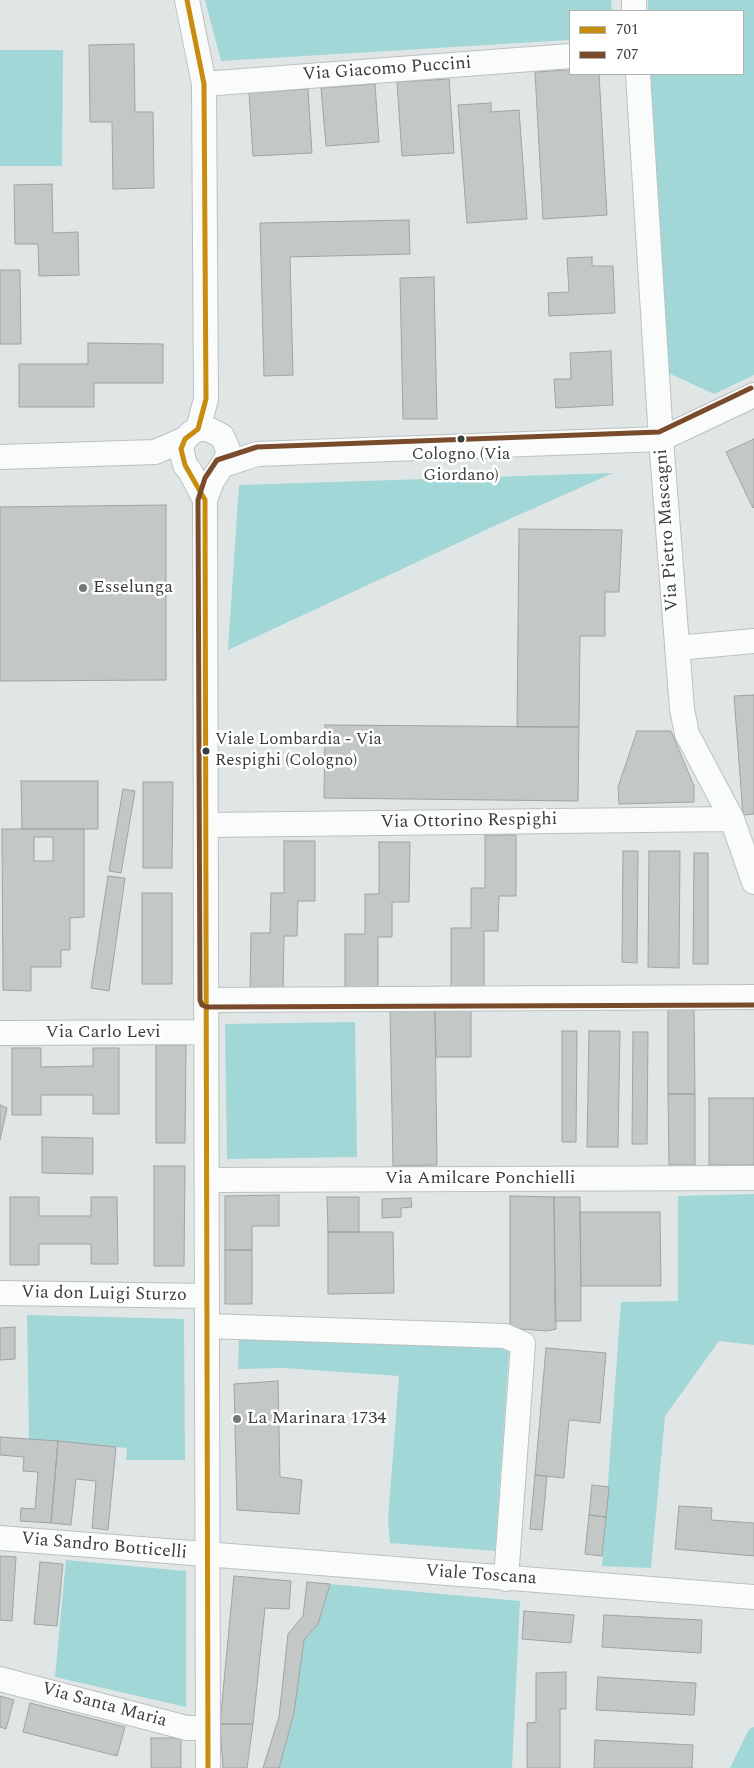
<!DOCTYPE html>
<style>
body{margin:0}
#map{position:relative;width:754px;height:1768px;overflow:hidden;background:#e0e6e5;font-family:Spectral,serif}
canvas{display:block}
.legend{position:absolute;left:569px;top:10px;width:175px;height:65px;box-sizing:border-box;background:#fff;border:1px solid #b0b1b1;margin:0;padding:6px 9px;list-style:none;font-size:15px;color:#393d3d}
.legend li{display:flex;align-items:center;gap:10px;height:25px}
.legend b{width:25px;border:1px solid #b0b1b1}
</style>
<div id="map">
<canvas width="754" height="1768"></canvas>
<ul class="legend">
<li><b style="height:6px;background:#c88c0f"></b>701</li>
<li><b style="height:6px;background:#7a4b2a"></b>707</li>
</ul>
</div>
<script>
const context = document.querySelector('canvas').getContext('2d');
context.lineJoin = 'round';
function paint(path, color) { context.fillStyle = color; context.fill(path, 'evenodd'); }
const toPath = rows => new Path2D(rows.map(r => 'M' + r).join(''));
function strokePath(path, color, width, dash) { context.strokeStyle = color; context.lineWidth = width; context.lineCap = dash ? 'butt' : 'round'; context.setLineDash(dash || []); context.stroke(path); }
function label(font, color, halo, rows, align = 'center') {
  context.font = font + ' Spectral,serif'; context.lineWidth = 5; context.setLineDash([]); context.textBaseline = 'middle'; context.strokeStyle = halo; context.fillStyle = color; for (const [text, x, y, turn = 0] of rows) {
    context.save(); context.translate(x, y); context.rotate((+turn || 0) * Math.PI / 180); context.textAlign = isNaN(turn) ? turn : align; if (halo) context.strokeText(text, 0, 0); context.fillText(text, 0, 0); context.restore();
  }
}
paint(toPath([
 [205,0,611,0,612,11,570,11,570,40,221,61],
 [648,0,754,0,754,375,714,394,664,371,651,74,743,74,743,11,648,11],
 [0,50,63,50,62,166,0,166],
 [613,473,503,522,228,650,239,485],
 [355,1022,357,1157,227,1159,225,1024],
 [754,1194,754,1345,719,1341,665,1416,651,1568,602,1566,621,1302,678,1301,678,1196],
 [27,1315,184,1319,185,1460,126,1460,127,1448,29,1439],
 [239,1337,492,1339,509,1351,495,1551,390,1543,388,1520,399,1376,283,1368,238,1369],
 [66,1560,186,1571,186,1707,55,1677],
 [330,1584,520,1601,512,1768,279,1768,294,1713,304,1640,318,1624],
 [754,1727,754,1768,730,1768,749,1729]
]), '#a1d7d6');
const building = toPath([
 [134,44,135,112,153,112,154,188,113,189,112,122,90,122,89,45,134,44],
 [570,70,570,74,599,74,607,215,543,219,535,72,570,70],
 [449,79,454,153,402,156,397,82,449,79],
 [375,84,379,142,326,146,321,88,375,84],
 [308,89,312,153,253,156,249,93,308,89],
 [491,103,491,112,519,110,527,219,467,223,458,105,491,103],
 [52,184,53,233,78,232,79,275,39,276,38,244,15,244,14,185,52,184],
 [409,220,410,254,290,257,293,375,264,376,260,223,409,220],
 [592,257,592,266,613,266,615,313,549,316,548,293,569,292,567,258,592,257],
 [0,270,20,270,21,344,0,344,0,270],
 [434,277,437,419,403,419,400,278,434,277],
 [88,343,163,344,163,383,94,383,94,407,19,407,19,364,88,364,88,343],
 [611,351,613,405,556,408,554,379,571,379,570,353,611,351],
 [754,439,754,507,753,508,726,452,754,439],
 [166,505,166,680,0,681,0,507,166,505],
 [519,529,622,530,619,592,605,592,605,636,580,636,579,727,517,727,519,529],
 [754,695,754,814,743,815,734,696,754,695],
 [325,725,579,727,578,801,324,798,325,725],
 [637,731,671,731,694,786,694,802,619,804,618,787,637,731],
 [21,781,98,781,98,829,22,829,21,781],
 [143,782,173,782,172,868,143,868,143,782],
 [123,789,135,791,121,873,109,871,123,789],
 [2,829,84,829,84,917,70,918,70,950,61,950,61,967,31,967,31,991,3,990,2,829],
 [34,837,53,837,53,861,34,861,34,837],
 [485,835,516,835,516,896,499,896,498,931,484,931,484,987,451,987,451,928,471,928,471,888,485,888,485,835],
 [284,841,315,841,315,901,298,901,297,936,284,936,283,992,250,992,251,933,270,933,271,893,284,893,284,841],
 [379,842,410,842,409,902,392,902,392,937,378,937,378,993,345,993,345,934,365,934,365,894,379,894,379,842],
 [623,851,638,851,637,963,622,962,623,851],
 [649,851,680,851,679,968,648,967,649,851],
 [694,853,708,853,708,964,693,964,694,853],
 [108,876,125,878,109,991,91,988,108,876],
 [142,893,172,893,172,984,142,984,142,893],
 [471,1009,471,1057,436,1057,435,1010,471,1009],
 [668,1009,694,1009,695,1094,668,1094,668,1009],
 [390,1010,435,1010,437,1165,393,1166,390,1010],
 [562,1031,577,1031,576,1142,562,1142,562,1031],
 [589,1031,620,1031,618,1147,587,1147,589,1031],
 [633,1032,648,1032,647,1144,632,1144,633,1032],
 [156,1045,186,1045,185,1143,156,1143,156,1045],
 [12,1048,41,1048,41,1067,93,1066,93,1048,119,1048,119,1114,93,1114,93,1095,41,1095,41,1115,12,1115,12,1048],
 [668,1094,695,1094,695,1165,669,1165,668,1094],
 [709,1098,754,1098,754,1165,709,1165,709,1098],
 [0,1105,7,1108,0,1140,0,1105],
 [42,1137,93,1138,93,1174,42,1173,42,1137],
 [154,1166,185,1166,184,1266,154,1266,154,1166],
 [279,1195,279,1226,252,1226,252,1250,225,1250,225,1196,279,1195],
 [510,1196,554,1197,556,1329,547,1331,510,1328,510,1196],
 [10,1197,39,1197,39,1216,91,1216,91,1197,117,1197,118,1264,91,1264,91,1244,39,1244,39,1265,10,1265,10,1197],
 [327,1197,359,1197,359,1232,328,1232,327,1197],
 [554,1197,580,1197,581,1321,555,1321,554,1197],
 [411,1198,412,1207,401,1208,401,1217,382,1218,382,1199,411,1198],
 [580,1212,660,1212,661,1286,581,1286,580,1212],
 [328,1232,393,1232,394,1293,328,1294,328,1232],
 [225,1250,252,1250,252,1304,225,1304,225,1250],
 [15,1327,15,1359,0,1360,0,1328,15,1327],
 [546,1348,606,1353,600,1423,569,1420,564,1478,535,1475,546,1348],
 [278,1381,280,1477,302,1480,299,1514,237,1510,234,1384,278,1381],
 [0,1437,58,1441,51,1523,20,1521,21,1508,35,1509,38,1472,23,1471,24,1457,0,1455,0,1437],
 [58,1441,116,1447,108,1530,92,1528,96,1481,76,1479,71,1525,51,1523,58,1441],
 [535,1475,547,1476,542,1530,530,1529,535,1475],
 [592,1485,609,1487,606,1517,589,1515,592,1485],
 [679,1506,712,1508,711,1520,754,1523,754,1556,675,1549,679,1506],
 [589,1515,606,1517,602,1556,585,1554,589,1515],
 [0,1556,16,1557,12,1621,0,1620,0,1556],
 [40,1562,63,1564,57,1626,34,1624,40,1562],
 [234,1576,291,1581,289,1609,265,1608,253,1724,220,1724,234,1576],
 [307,1582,330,1584,318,1624,304,1640,294,1713,279,1768,263,1768,279,1717,288,1634,303,1616,307,1582],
 [524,1611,574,1615,571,1643,522,1639,524,1611],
 [604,1615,702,1620,701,1653,602,1647,604,1615],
 [566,1672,566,1709,560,1709,560,1768,527,1768,527,1723,536,1722,536,1673,566,1672],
 [598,1677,696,1683,694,1715,596,1710,598,1677],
 [0,1696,14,1700,6,1729,0,1727,0,1696],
 [30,1703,125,1727,117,1756,23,1732,30,1703],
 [220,1724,253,1724,247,1768,223,1768,220,1724],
 [151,1738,181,1738,181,1768,151,1768,151,1738],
 [595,1740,693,1745,692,1768,594,1768,595,1740]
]);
paint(building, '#c3c8c7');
strokePath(building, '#9fa3a3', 1);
const minor = toPath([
 [187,0,204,84,206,399,198,429],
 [634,0,634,11],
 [638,74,661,439,682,709,687,734,732,819,754,882],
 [204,84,570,56],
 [0,457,155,452,185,439],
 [223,465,257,454,661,439,754,395],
 [205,500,190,471,185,465,181,449,185,439,191,433,198,429,208,429,222,436,228,450,227,458,212,481,205,500,208,1768],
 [677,648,754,641],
 [206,825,732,819],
 [207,1000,754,997],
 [0,1033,206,1032],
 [207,1180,754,1178],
 [0,1293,207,1296],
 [207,1326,505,1336,523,1344,506,1579],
 [0,1538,754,1597],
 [0,1679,187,1728,208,1728]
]);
strokePath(minor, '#bcc1c0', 26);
strokePath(minor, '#fafbfb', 24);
strokePath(toPath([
 [187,0,204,84,206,399,198,429,185,439,181,449,185,465,205,500,208,1768]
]), '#c88c0f', 5);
strokePath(toPath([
 [751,388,659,432,257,447,217,460,205,478,198,500,200,1000,202,1005,207,1007,754,1005]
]), '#7a4b2a', 5);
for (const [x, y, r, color] of [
 [461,439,4.5,"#393d3d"],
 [83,588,5,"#737878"],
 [206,751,4.5,"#393d3d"],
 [237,1419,5,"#737878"]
]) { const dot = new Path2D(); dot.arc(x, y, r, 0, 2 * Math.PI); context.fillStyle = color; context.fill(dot); strokePath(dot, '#fff', 2); }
label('17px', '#393d3d', '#fff', [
 ["Cologno (Via",461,456],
 ["Giordano)",461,477],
 ["Viale Lombardia - Via",215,741,"left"],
 ["Respighi (Cologno)",215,762,"left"]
]);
label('18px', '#393d3d', '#fff', [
 ["Via Giacomo Puccini",387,70,-4],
 ["Via Pietro Mascagni",668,530,-94],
 ["Via Ottorino Respighi",469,822,-1],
 ["Via Carlo Levi",103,1033],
 ["Via Amilcare Ponchielli",480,1179],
 ["Via don Luigi Sturzo",104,1295,1],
 ["Via Sandro Botticelli",104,1547,5],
 ["Viale Toscana",481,1576,4],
 ["Via Santa Maria",104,1706,15]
]);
label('18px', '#393d3d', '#fff', [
 ["Esselunga",93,588],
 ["La Marinara 1734",247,1419]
], 'left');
</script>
